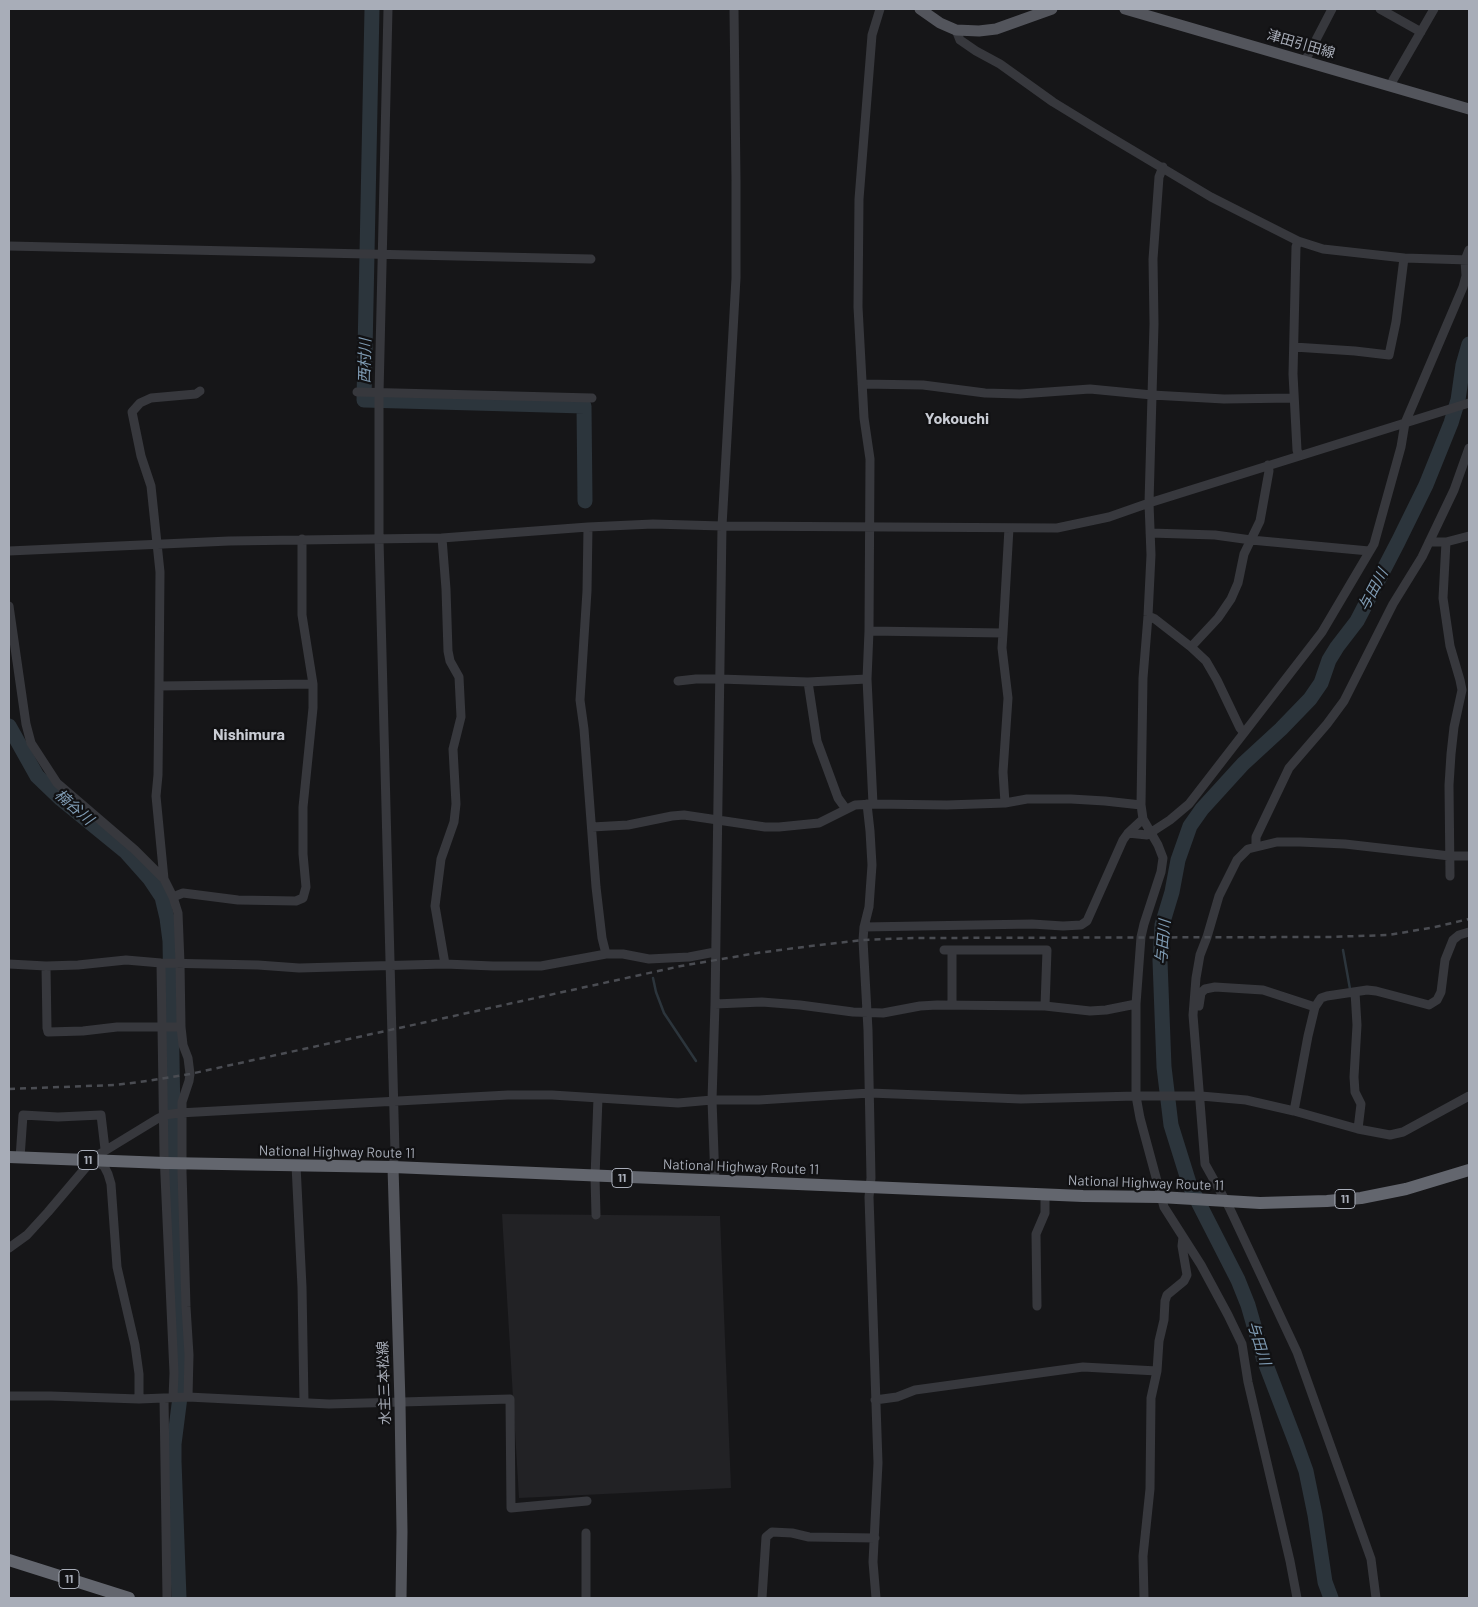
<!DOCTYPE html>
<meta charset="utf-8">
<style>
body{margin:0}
#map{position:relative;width:1478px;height:1607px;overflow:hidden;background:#161618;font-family:Barlow,sans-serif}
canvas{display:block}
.frame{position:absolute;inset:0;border:10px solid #a8adb8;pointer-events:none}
</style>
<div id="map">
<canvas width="1478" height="1607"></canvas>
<div class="frame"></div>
</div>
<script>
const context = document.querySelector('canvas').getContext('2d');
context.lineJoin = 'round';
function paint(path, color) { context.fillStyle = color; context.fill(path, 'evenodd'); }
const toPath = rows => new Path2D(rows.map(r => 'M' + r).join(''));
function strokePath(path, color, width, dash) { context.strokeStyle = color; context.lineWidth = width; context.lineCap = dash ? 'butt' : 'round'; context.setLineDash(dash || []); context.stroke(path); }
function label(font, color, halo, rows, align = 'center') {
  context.font = font + ' Barlow,"Noto Sans JP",sans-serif'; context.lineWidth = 4.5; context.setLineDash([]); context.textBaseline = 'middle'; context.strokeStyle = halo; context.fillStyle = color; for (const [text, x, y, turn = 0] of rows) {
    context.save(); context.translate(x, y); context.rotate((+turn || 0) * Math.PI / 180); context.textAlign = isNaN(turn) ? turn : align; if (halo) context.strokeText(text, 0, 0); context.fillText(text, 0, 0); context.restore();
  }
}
paint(toPath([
 [502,1214,720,1216,731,1488,519,1498]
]), '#222225');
strokePath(toPath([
 [1343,950,1350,989],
 [653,978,656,992,664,1013,696,1061]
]), '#2c353c', 2.5);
strokePath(toPath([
 [372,9,364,400,584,406,585,501],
 [9,726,37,776,61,799,126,852,150,879,162,897,167,918,170,941,174,1177,181,1389,174,1444,174,1461,179,1598],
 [1331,1598,1325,1582,1315,1515,1306,1471,1296,1443,1263,1357,1248,1305,1238,1280,1190,1186,1171,1125,1164,1067,1160,961,1162,925,1172,892,1178,860,1190,826,1202,809,1243,764,1281,729,1310,699,1321,683,1329,660,1337,647,1357,621,1398,542,1426,485,1451,423,1458,400,1463,365,1469,344]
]), '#2c353c', 15);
strokePath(toPath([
 [388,9,379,394,379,539,395,1152,393,1167],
 [1380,9,1421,32],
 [956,30,960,40,976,51,1000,64,1053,102,1102,132,1211,197,1298,241,1323,249,1404,258,1469,260],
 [1305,61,1332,9],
 [1391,86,1393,80,1434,9],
 [1163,167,1159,177,1153,259,1154,324,1149,503,1151,555,1148,616,1143,678,1141,805,1143,819,1158,845,1163,858,1161,872,1144,924,1141,937,1136,1004,1136,1096,1140,1118,1164,1207,1201,1265,1228,1315,1242,1344,1248,1382,1290,1561,1297,1598],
 [1298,241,1296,247,1293,374,1297,450,1299,456],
 [9,246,591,259],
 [1294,347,1355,351,1389,355,1396,322,1404,258],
 [862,384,923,385,985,393,1020,394,1090,389,1152,395,1224,399,1294,398],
 [357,392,592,398],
 [588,527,587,591,580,700,584,729,596,887,602,938,606,954],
 [1150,533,1215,535,1251,540,1369,551],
 [442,538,446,589,448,651,450,661,459,677,461,717,453,749,456,804,454,822,441,859,435,906,445,964],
 [1429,542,1446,542,1469,536],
 [1446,542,1443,598,1450,646,1460,680,1462,690,1454,727,1451,754,1449,785,1450,876],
 [9,551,229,541,442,538,588,527,653,524,722,526,1057,528,1109,517,1149,503,1469,403],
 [9,606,26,724,31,743,57,783,135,850,164,879],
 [1148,616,1155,619,1191,647,1206,661,1217,680,1240,728,1244,733],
 [869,631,1003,633],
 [1191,647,1218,618,1231,599,1238,583,1244,554,1260,521,1269,471,1268,465],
 [678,681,696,679,720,679,808,682,867,679],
 [808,682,817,741,838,798,846,809],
 [159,686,313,684],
 [1005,803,1003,772,1008,698,1002,648,1003,633,1009,528],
 [867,804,870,831,872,865,869,907,864,927,863,940,868,1030,871,1178,869,1197,878,1463,873,1562,876,1598],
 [873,804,867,679,869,631,870,459,864,418,858,307,859,199,872,35,880,9],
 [592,827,628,825,672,816,684,815,765,827,779,827,819,823,855,805,873,804,947,805,1005,803,1027,799,1071,799,1105,801,1141,805],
 [1128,833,1147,835,1170,820,1189,804,1322,632,1374,544,1401,447,1405,423,1463,287,1466,276,1465,260,1469,250],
 [1256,846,1256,837,1289,768,1327,724,1344,701,1393,604,1422,557,1454,490,1469,448],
 [173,897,183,893,238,900,296,901,303,898,306,887,303,854,303,807,313,708,313,684,302,615,302,539],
 [864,927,1032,924,1063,926,1081,925,1087,921,1123,840,1128,833,1143,819],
 [944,950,1047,950,1045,1006],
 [161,963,164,1154,174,1373,173,1398],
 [9,964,46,966],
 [1355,992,1357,1025,1354,1077,1355,1092,1361,1104,1358,1129],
 [715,1004,762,1002,800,1005,853,1012,883,1013,920,1006,937,1005,1045,1006,1090,1011,1106,1010,1136,1004],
 [952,1005,952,950],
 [1199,1006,1201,993,1205,989,1215,987,1263,990,1315,1007],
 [181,1027,117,1027,83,1031,48,1032,47,1028,46,966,78,965,126,960,161,963,258,965,299,968,445,964,493,966,541,966,606,954,623,954,649,959,689,957,715,952],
 [1294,1111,1308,1036,1315,1007,1321,998,1327,996,1367,990,1376,991,1429,1005,1437,1000,1441,992,1445,960,1453,940,1459,935,1469,932],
 [20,1158,23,1115,58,1117,101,1115,105,1149],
 [95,1161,104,1166,108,1174,111,1184,117,1267,135,1345,139,1374,139,1399],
 [296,1165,302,1287,304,1402],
 [715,1181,712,1100,715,1004,722,526,736,278,736,181,734,9],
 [596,1215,595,1177,598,1098],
 [9,1248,27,1235,48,1212,87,1166,98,1155,157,1119,165,1115,179,1113,508,1095,552,1095,678,1103,712,1100,759,1100,870,1093,1021,1099,1136,1096,1201,1096,1246,1100,1294,1111,1358,1129,1390,1135,1403,1132,1469,1096],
 [1037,1306,1036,1234,1045,1213,1045,1195],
 [9,1396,51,1396,139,1399,188,1397,329,1404,510,1399,511,1508,587,1501],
 [188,1397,189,1355,186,1307,182,1172,182,1102,189,1081,190,1074,188,1058,183,1045,181,1027,180,963,178,913,173,897,164,879,156,796,158,775,159,686,160,572,151,486,141,456,132,412,140,403,151,398,196,394,200,391],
 [164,1398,167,1598],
 [875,1400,897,1397,915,1390,1083,1367,1157,1371],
 [586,1598,586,1533],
 [762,1598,766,1537,772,1532,792,1533,809,1537,875,1538],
 [1144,1598,1143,1556,1150,1489,1151,1398,1157,1371,1159,1341,1164,1320,1165,1301,1167,1295,1184,1281,1187,1275,1182,1246,1183,1237],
 [1376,1598,1371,1559,1297,1352,1229,1207,1205,1164,1193,1015,1196,978,1200,955,1207,937,1219,896,1237,860,1248,849,1277,842,1300,842,1345,844,1450,856,1469,856]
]), '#37383d', 9);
strokePath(toPath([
 [920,9,940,23,956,30,979,31,996,29,1052,9],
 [1125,9,1469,109],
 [393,1167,400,1403,402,1532,401,1598]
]), '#53555c', 11);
strokePath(toPath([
 [9,1157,165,1163,393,1167,1083,1196,1160,1197,1260,1203,1327,1201,1361,1198,1406,1189,1469,1170],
 [9,1560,129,1598]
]), '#63666e', 12);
strokePath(toPath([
 [9,1089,115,1085,147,1081,190,1074,681,966,757,953,819,945,863,940,913,938,1328,937,1389,935,1435,927,1469,919]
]), '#4a4c52', 2.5, [6, 5]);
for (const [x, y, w] of [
 [88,1160,20],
 [622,1178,20],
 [1345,1199,20],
 [69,1579,20]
]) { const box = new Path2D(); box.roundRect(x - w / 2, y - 9.5, w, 19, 4); context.fillStyle = '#111113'; context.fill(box); strokePath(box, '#a8adb8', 1); }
label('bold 12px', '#a8adb8', null, [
 ["11",88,1160],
 ["11",622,1178],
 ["11",1345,1199],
 ["11",69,1579]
]);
label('14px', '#a8adb8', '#111113', [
 ["津田引田線",1301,44,16],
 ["National Highway Route 11",337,1152,1],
 ["National Highway Route 11",741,1167,2],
 ["National Highway Route 11",1146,1183,2],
 ["水主三本松線",384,1383,-92]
]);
label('italic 15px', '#7f9bb3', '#111113', [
 ["西村川",365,361,-89],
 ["与田川",1373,590,-62],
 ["楠谷川",74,807,41],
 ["与田川",1163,942,-85],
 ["与田川",1259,1343,73]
]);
label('bold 16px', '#c9ccd4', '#111113', [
 ["Yokouchi",957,419],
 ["Nishimura",249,735]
]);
</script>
